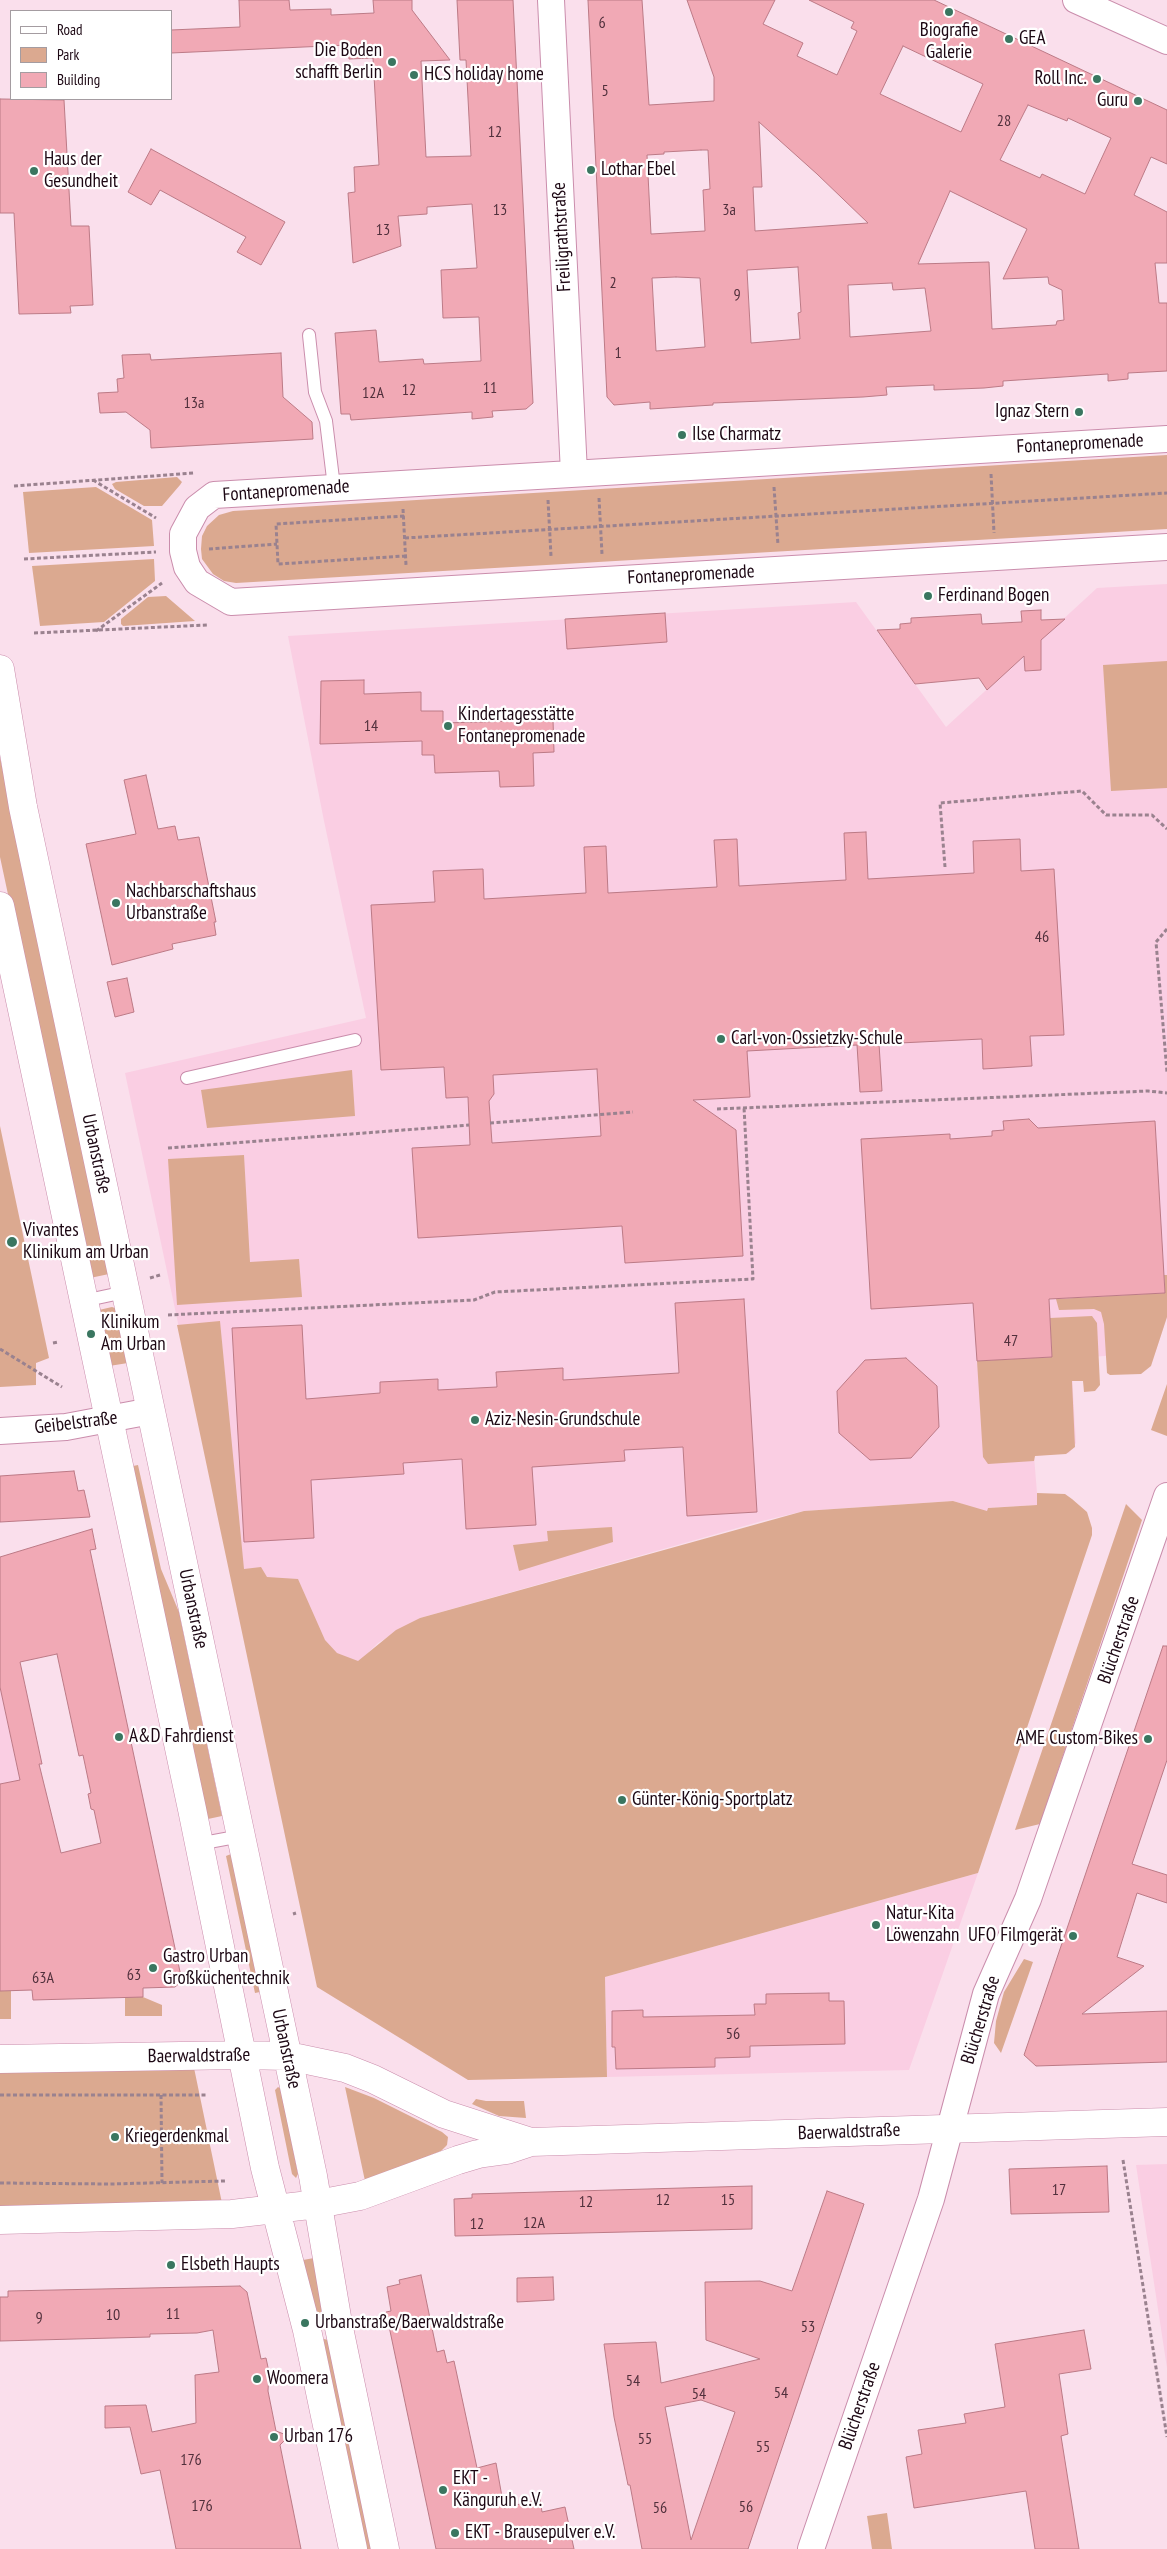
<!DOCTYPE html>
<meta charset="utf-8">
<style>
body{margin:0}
#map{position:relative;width:1167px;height:2549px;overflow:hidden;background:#fadfec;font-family:"PT Sans Narrow",sans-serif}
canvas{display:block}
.legend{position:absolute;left:10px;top:10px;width:162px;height:90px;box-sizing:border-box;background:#fff;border:1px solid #a49ca1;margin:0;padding:6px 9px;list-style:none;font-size:15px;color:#1c0713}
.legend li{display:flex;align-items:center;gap:10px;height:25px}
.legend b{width:25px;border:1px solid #a49ca1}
</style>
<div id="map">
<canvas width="1167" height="2549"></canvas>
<ul class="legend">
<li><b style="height:6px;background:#fff"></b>Road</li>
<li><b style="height:14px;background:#dba990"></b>Park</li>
<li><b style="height:14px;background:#f1a9b5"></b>Building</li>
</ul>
</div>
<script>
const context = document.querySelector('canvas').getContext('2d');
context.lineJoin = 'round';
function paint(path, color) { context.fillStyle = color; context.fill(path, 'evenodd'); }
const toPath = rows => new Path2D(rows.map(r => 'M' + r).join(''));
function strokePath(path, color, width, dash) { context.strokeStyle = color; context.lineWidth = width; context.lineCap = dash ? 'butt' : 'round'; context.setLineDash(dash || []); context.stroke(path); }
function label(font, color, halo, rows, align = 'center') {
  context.font = font + ' "PT Sans Narrow",sans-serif'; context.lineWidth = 4.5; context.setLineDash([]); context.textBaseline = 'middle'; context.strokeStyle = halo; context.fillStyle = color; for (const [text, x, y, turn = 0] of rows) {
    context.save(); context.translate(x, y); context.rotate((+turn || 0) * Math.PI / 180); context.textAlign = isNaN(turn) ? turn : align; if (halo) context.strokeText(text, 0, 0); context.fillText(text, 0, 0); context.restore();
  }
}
paint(toPath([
 [1167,584,1167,1317,1155,1353,1071,1358,1076,1443,1069,1453,1034,1456,1038,1505,988,1508,987,1512,953,1501,804,1511,762,1521,420,1618,378,1643,345,1676,233,1583,125,1073,366,1018,324,821,288,636,856,602,946,727,1097,588],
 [0,1687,27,1813,0,1819],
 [978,1873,909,2070,607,2077,605,1977],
 [1167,2164,1167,2368,1136,2165]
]), '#facee3');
paint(toPath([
 [1167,455,1167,529,236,583,224,581,213,574,202,559,201,549,202,536,207,526,219,515,233,511],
 [177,477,182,482,180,485,162,506,144,506,115,489,112,484,116,482],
 [96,487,152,520,154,546,29,553,23,492],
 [154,559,155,581,104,622,40,626,32,566],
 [166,596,195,621,123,626,121,624,121,619,148,597],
 [1167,661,1167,788,1111,791,1103,665],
 [0,757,109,1274,90,1278,0,857],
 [352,1070,355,1116,207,1128,201,1090],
 [0,1126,49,1358,36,1363,36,1385,0,1387],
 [244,1155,250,1262,299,1259,302,1297,177,1305,168,1159],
 [1164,1275,1167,1275,1167,1317,1151,1366,1141,1374,1110,1375,1107,1373,1104,1324,1101,1312,1094,1309,1059,1310,1056,1299,1165,1293],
 [112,1307,115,1308,128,1363,109,1366,99,1310],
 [1092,1316,1097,1323,1100,1385,1095,1391,1084,1392,1083,1381,1072,1381,1075,1447,1066,1454,1035,1456,1034,1461,988,1464,983,1457,977,1361,1052,1357,1050,1318],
 [220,1321,244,1569,261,1567,267,1577,298,1579,325,1640,337,1653,358,1661,396,1630,420,1618,804,1511,953,1501,987,1511,988,1508,1037,1505,1037,1493,1065,1494,1072,1499,1087,1512,1092,1528,1092,1535,978,1873,605,1977,607,2077,468,2080,317,1987,177,1325],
 [1167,1384,1167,1436,1151,1430],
 [138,1465,161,1569,179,1612,222,1816,208,1819,133,1466],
 [1126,1504,1142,1520,1040,1824,1015,1830],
 [612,1527,613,1542,519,1571,513,1545,548,1541,547,1531],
 [231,1854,260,1992,255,1993,226,1856],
 [1024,1959,1033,1962,1001,2053,994,2043,996,2021,1004,1992],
 [0,1991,11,1991,11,2019,0,2019],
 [125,1997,143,1997,162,2005,162,2016,125,2016],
 [193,2063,223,2208,0,2213,0,2067],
 [278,2087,281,2089,298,2174,296,2178,292,2174,275,2090],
 [345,2087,374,2098,442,2132,448,2137,447,2145,441,2151,365,2181],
 [476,2099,486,2101,524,2101,526,2118,499,2116,472,2104],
 [314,2258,322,2310,320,2313,315,2311,303,2260],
 [324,2339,328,2340,373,2549,365,2549,322,2340],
 [887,2513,892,2549,872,2549,867,2516]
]), '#dba990');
const building = toPath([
 [239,0,289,0,290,10,331,9,331,15,374,13,373,0,412,0,412,10,450,60,421,61,426,157,471,156,466,60,460,60,457,0,513,0,533,403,526,409,492,411,493,417,472,419,472,412,351,420,350,414,341,414,335,333,376,330,379,362,423,359,424,364,481,361,479,317,443,318,441,270,477,268,472,204,427,207,427,214,398,216,401,246,353,263,348,193,355,192,354,167,379,165,373,58,349,59,348,45,171,53,171,30,240,27,239,0],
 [588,0,642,0,649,105,714,101,714,77,687,0,775,0,763,24,803,43,797,56,837,75,857,31,851,28,854,22,809,0,934,0,1167,110,1167,164,1151,157,1134,195,1167,212,1167,263,1155,263,1159,303,1167,303,1167,371,1128,373,1128,379,1108,381,1108,374,1003,381,1003,386,984,388,934,390,934,385,886,387,887,395,863,397,713,403,713,405,650,409,650,402,614,405,607,397,588,0],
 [903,46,983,84,961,132,880,94,903,46],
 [1028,105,1067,121,1068,118,1111,138,1085,194,1042,174,1040,178,1000,160,1028,105],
 [759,122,817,174,868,223,755,231,753,187,762,187,759,122],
 [701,150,708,150,710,189,703,190,705,231,651,234,647,155,664,154,664,152,701,150],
 [950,191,1027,229,1003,279,1048,277,1049,284,1062,290,1064,320,1057,321,1056,325,992,329,989,262,918,264,950,191],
 [798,267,801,312,798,313,800,339,751,343,747,270,798,267],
 [676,277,700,278,705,347,656,351,652,278,676,277],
 [892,283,893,290,925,288,931,331,850,337,848,285,892,283],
 [0,99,64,100,71,226,89,226,93,305,70,306,71,313,19,314,14,213,0,213,0,99],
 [151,149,285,222,261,265,237,252,246,237,160,190,151,205,128,192,151,149],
 [281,353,283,397,312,422,313,439,151,448,150,430,126,412,100,413,98,393,118,392,117,379,124,378,122,355,150,354,151,360,281,353],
 [1041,610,1041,620,1065,619,1041,640,1041,670,1025,671,1024,656,987,690,979,678,915,684,877,630,900,629,900,624,911,623,911,618,981,614,982,624,1022,622,1021,611,1041,610],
 [665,613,667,642,567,649,565,619,665,613],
 [364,680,364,694,421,692,421,711,443,711,443,723,553,720,554,752,533,753,534,786,500,787,499,771,435,773,434,755,422,755,422,741,320,744,321,681,364,680],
 [146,775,158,829,175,826,178,840,199,837,216,922,214,922,216,935,172,944,173,949,112,965,86,844,136,834,124,780,146,775],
 [866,832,868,879,974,873,973,841,1020,839,1021,871,1054,869,1064,1035,1030,1036,1032,1066,983,1069,982,1039,879,1044,882,1091,860,1092,857,1045,747,1051,750,1097,693,1100,736,1130,743,1256,625,1263,622,1226,418,1238,412,1148,470,1145,468,1097,446,1098,444,1067,381,1070,371,905,435,902,433,871,483,869,484,899,586,893,584,847,606,846,608,893,717,887,714,840,737,839,739,886,846,880,844,833,866,832],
 [597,1069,601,1136,492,1143,489,1101,494,1094,493,1075,597,1069],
 [127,978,134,1012,115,1017,107,982,127,978],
 [1029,1119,1038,1128,1155,1121,1165,1293,1049,1299,1052,1357,977,1361,973,1303,871,1309,861,1139,950,1134,950,1139,992,1136,992,1131,1004,1130,1003,1121,1029,1119],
 [744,1299,757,1512,687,1516,683,1447,624,1450,625,1461,532,1467,536,1525,466,1529,462,1459,403,1463,404,1474,311,1480,314,1538,244,1542,232,1328,302,1325,306,1399,380,1393,380,1382,438,1379,438,1390,497,1387,496,1372,563,1368,563,1380,679,1373,675,1303,744,1299],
 [906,1358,937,1386,939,1427,911,1458,870,1460,839,1433,837,1391,865,1360,906,1358],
 [74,1471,78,1491,84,1490,90,1517,0,1522,0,1476,74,1471],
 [92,1529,96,1549,90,1550,182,1981,175,1987,143,1988,143,1997,33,2000,32,1990,0,1991,0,1784,20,1780,0,1687,0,1557,92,1529],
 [57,1654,79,1756,83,1755,91,1793,88,1794,91,1809,94,1810,101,1843,61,1853,39,1764,42,1764,20,1662,57,1654],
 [1163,1646,1167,1646,1167,1760,1132,1864,1167,1875,1167,1903,1137,1893,1117,1957,1144,1966,1082,2014,1167,2011,1167,2062,1036,2066,1024,2055,1163,1646],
 [829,1993,829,2001,844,2001,845,2044,750,2046,750,2057,715,2058,715,2067,616,2069,615,2047,612,2047,612,2011,643,2010,643,2017,755,2015,754,2004,766,2004,766,1994,829,1993],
 [1107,2166,1109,2212,1011,2214,1009,2169,1107,2166],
 [752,2186,752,2229,455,2236,454,2199,472,2198,472,2194,752,2186],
 [827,2191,864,2204,748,2549,642,2549,630,2485,628,2485,614,2417,604,2344,656,2342,661,2383,760,2359,706,2340,705,2282,760,2281,792,2291,827,2191],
 [701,2400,735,2412,691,2540,665,2407,701,2400],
 [421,2275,437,2352,444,2350,447,2363,454,2361,477,2468,496,2463,504,2508,540,2499,542,2512,565,2507,574,2549,436,2549,386,2312,391,2311,387,2287,400,2284,399,2280,421,2275],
 [553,2277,554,2300,517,2302,517,2278,553,2277],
 [240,2286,247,2292,261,2359,266,2358,269,2372,268,2391,276,2431,289,2436,280,2445,301,2549,176,2549,160,2470,141,2474,130,2427,105,2428,105,2406,146,2405,152,2432,196,2423,195,2375,219,2372,213,2330,197,2333,150,2334,150,2337,0,2341,0,2297,8,2297,8,2291,240,2286],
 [1084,2330,1091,2369,1059,2374,1068,2434,1061,2436,1079,2549,1035,2549,1026,2491,914,2508,906,2457,922,2454,918,2430,966,2423,964,2414,1005,2407,995,2344,1084,2330]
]);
paint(building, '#f1a9b5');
strokePath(building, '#bc7a86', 1);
const lane = toPath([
 [309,335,315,392,326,421,334,487],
 [187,1078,355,1040],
 [83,1301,125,1292],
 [198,1844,241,1836]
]);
const street = toPath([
 [551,0,574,473],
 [1076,0,1167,41],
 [1167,439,214,495,197,508,183,534,183,551,187,567,197,582,231,602,1167,547],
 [0,1431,66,1427,151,1411],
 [811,2549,931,2199,986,1994,1028,1899,1167,1496]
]);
const secondary = toPath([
 [0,669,23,807,313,2176,338,2323,385,2549],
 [0,906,192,1809,265,2168,307,2330,353,2549],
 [0,2059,241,2055,288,2056,345,2068,373,2079,444,2114,531,2142],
 [0,2220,232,2214,318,2204,360,2196,458,2160,478,2154,507,2150,531,2142,1167,2122]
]);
strokePath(lane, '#ca8dac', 14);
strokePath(street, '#ca8dac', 28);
strokePath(secondary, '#ca8dac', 29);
strokePath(toPath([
 [991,474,994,533],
 [93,480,156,518],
 [14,486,194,473],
 [774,487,778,545],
 [599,498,602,554],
 [548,500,551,556],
 [403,509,406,565],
 [404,516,276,524,278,564,405,556],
 [405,538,1167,493],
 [209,549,277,544],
 [24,559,156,552],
 [96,631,162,583],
 [34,633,207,625],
 [945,867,940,803,1082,791,1106,815,1152,815,1167,829],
 [1167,929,1156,942,1167,1072],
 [717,1109,1148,1091,1167,1093],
 [490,1123,633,1112],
 [168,1148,469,1125],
 [150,1278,160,1275],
 [168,1315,474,1300,495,1292,753,1279,744,1107],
 [53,1343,58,1342],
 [0,1349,62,1387],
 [293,1914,296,1913],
 [0,2095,207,2095],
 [161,2095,162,2183],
 [1123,2160,1167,2437],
 [0,2183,110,2184,225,2181]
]), '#9a828f', 3, [4, 2.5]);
strokePath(lane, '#fff', 12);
strokePath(street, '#fff', 26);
strokePath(secondary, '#fff', 28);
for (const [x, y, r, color] of [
 [949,12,5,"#3a7660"],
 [1009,39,5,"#3a7660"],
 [392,62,5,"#3a7660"],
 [414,75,5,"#3a7660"],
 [1097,79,5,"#3a7660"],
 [1138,101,5,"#3a7660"],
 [591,170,5,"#3a7660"],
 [34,171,5,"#3a7660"],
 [1079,412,5,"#3a7660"],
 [682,435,5,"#3a7660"],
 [928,596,5,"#3a7660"],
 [448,726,5,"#3a7660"],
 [116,903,5,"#3a7660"],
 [721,1039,5,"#3a7660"],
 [12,1242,6,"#3a7660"],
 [91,1334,5,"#3a7660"],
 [475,1420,5,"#3a7660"],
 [119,1737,5,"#3a7660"],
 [1148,1739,5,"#3a7660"],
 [622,1800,5,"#3a7660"],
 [876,1925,5,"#3a7660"],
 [1073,1936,5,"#3a7660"],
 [153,1968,5,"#3a7660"],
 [115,2137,5,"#3a7660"],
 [171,2265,5,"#3a7660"],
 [305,2323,5,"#3a7660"],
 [257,2379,5,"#3a7660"],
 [274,2437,5,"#3a7660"],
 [443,2490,5,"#3a7660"],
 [455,2533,5,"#3a7660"]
]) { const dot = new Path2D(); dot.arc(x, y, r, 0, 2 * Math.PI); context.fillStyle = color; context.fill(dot); strokePath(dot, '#fff', 2); }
label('16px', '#51303c', null, [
 ["6",602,23],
 ["5",605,91],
 ["28",1004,121],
 ["12",495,132],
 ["13",500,210],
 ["3a",729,210],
 ["13",383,230],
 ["2",613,283],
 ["9",737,295],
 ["1",618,353],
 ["11",490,388],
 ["12",409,390],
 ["12A",373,393],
 ["13a",194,403],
 ["14",371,726],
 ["46",1042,937],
 ["47",1011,1341],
 ["63",134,1975],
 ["63A",43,1978],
 ["56",733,2034],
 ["17",1059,2190],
 ["12",663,2200],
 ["15",728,2200],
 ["12",586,2202],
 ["12A",534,2223],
 ["12",477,2224],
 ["11",173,2314],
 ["10",113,2315],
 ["9",39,2318],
 ["53",808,2327],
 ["54",633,2381],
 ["54",781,2393],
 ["54",699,2394],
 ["55",645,2439],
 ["55",763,2447],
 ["176",191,2460],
 ["176",202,2506],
 ["56",746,2507],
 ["56",660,2508]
]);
label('19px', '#1c0713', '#fff', [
 ["Biografie",949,31,"center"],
 ["Galerie",949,53,"center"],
 ["GEA",1019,39],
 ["Die Boden",382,51,"right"],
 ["schafft Berlin",382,73,"right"],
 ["HCS holiday home",424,75],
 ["Roll Inc.",1087,79,"right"],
 ["Guru",1128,101,"right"],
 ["Haus der",44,160],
 ["Gesundheit",44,182],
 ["Lothar Ebel",601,170],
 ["Ignaz Stern",1069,412,"right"],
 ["Ilse Charmatz",692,435],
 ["Ferdinand Bogen",938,596],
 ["Kindertagesstätte",458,715],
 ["Fontanepromenade",458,737],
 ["Nachbarschaftshaus",126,892],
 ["Urbanstraße",126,914],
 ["Carl-von-Ossietzky-Schule",731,1039],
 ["Vivantes",23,1231],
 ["Klinikum am Urban",23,1253],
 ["Klinikum",101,1323],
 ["Am Urban",101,1345],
 ["Aziz-Nesin-Grundschule",485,1420],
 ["A&D Fahrdienst",129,1737],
 ["AME Custom-Bikes",1138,1739,"right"],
 ["Günter-König-Sportplatz",632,1800],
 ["Natur-Kita",886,1914],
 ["Löwenzahn",886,1936],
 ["UFO Filmgerät",1063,1936,"right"],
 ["Gastro Urban",163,1957],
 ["Großküchentechnik",163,1979],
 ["Kriegerdenkmal",125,2137],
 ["Elsbeth Haupts",181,2265],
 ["Urbanstraße/Baerwaldstraße",315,2323],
 ["Woomera",267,2379],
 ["Urban 176",284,2437],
 ["EKT -",453,2479],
 ["Känguruh e.V.",453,2501],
 ["EKT - Brausepulver e.V.",465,2533]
], 'left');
label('19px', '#1c0713', '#fff', [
 ["Freiligrathstraße",562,237,-93],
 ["Fontanepromenade",1080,444,-3],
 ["Fontanepromenade",286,491,-4],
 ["Fontanepromenade",691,575,-3],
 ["Urbanstraße",96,1154,78],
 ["Geibelstraße",76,1423,-7],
 ["Urbanstraße",193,1609,78],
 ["Blücherstraße",1119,1640,-71],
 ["Blücherstraße",981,2020,-73],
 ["Urbanstraße",286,2049,78],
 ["Baerwaldstraße",199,2056,-1],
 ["Baerwaldstraße",849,2132,-2],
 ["Blücherstraße",860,2406,-71]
]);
</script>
